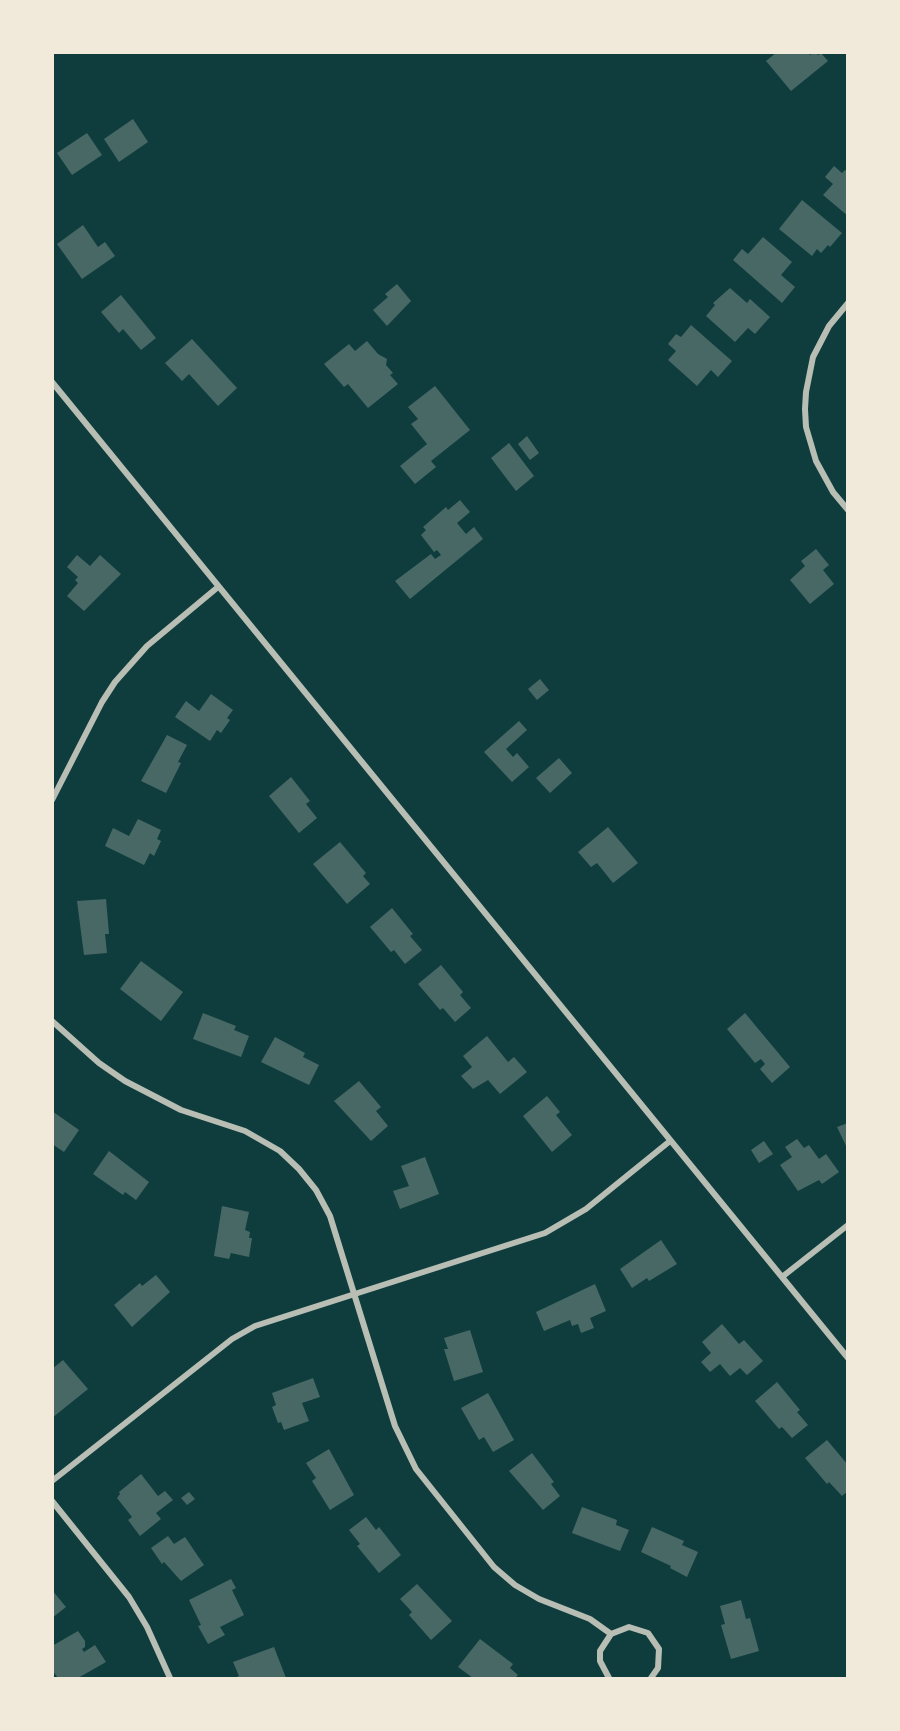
<!DOCTYPE html>
<style>
body{margin:0}
#map{position:relative;width:900px;height:1731px;overflow:hidden;background:#0f3d3e;font-family:"Archivo Narrow",sans-serif}
canvas{display:block}
.frame{position:absolute;inset:0;border:54px solid #f1e9da;pointer-events:none}
</style>
<div id="map">
<canvas width="900" height="1731"></canvas>
<div class="frame"></div>
</div>
<script>
const context = document.querySelector('canvas').getContext('2d');
context.lineJoin = 'round';
function paint(path, color) { context.fillStyle = color; context.fill(path, 'evenodd'); }
const toPath = rows => new Path2D(rows.map(r => 'M' + r).join(''));
function strokePath(path, color, width, dash) { context.strokeStyle = color; context.lineWidth = width; context.lineCap = dash ? 'butt' : 'round'; context.setLineDash(dash || []); context.stroke(path); }
paint(toPath([
 [777,52,808,52,810,55,815,52,818,55,821,53,828,61,791,91,766,61],
 [133,119,148,142,119,162,104,139],
 [87,133,102,155,72,175,57,153],
 [834,166,842,173,845,170,848,172,848,216,823,195,833,184,825,177],
 [802,200,842,233,830,247,828,245,821,253,817,249,812,256,779,229],
 [83,225,98,247,105,242,115,256,82,279,57,244],
 [763,237,792,262,781,275,795,287,782,303,733,260,742,249,748,254],
 [397,284,411,301,387,326,373,310,388,297,385,294],
 [730,288,747,303,750,299,770,317,755,334,748,328,735,342,706,316,715,305,713,303],
 [121,295,156,338,141,350,123,329,119,333,101,312],
 [691,325,732,361,718,377,711,370,697,386,668,360,676,351,668,344,676,334,681,337],
 [192,339,237,388,218,406,189,374,182,381,165,363],
 [367,341,378,354,387,359,386,365,393,373,390,375,398,384,368,408,348,384,344,387,324,364,349,344,355,351],
 [435,386,470,430,431,461,436,467,415,484,400,466,427,444,411,424,418,419,408,407],
 [527,436,539,453,530,460,518,444],
 [509,443,534,476,516,491,491,458],
 [460,500,470,512,457,523,466,534,474,527,483,539,410,599,395,581,431,554,435,559,441,555,437,550,434,552,421,535,426,530,423,527,446,507,448,510],
 [816,549,829,565,823,570,834,584,810,604,790,580,805,566,801,561],
 [77,555,90,566,100,555,121,574,84,611,67,596,78,583,75,580,78,577,67,567],
 [540,679,549,690,537,700,528,689],
 [211,694,233,710,227,718,230,720,221,733,217,730,210,741,175,717,186,701,199,711],
 [519,721,527,730,506,749,513,757,517,753,529,767,512,782,484,752],
 [167,735,187,745,178,762,181,763,166,793,141,781],
 [559,758,572,773,550,793,536,778],
 [291,777,310,801,306,804,317,818,299,833,269,796],
 [138,819,161,830,157,839,161,841,154,856,150,853,144,865,105,846,113,828,129,836],
 [608,827,638,863,613,883,597,863,591,867,578,852],
 [340,842,366,873,363,876,370,884,347,904,313,864],
 [106,899,109,934,105,934,107,953,84,955,77,901],
 [392,908,413,934,410,936,422,950,405,964,394,950,391,952,370,927],
 [141,961,183,992,161,1021,120,989],
 [441,965,463,992,460,995,471,1008,455,1022,443,1008,440,1010,418,984],
 [203,1013,236,1026,234,1030,249,1036,241,1057,193,1039],
 [745,1013,790,1067,772,1083,760,1069,765,1064,761,1059,755,1063,727,1029],
 [487,1036,508,1062,514,1057,527,1072,500,1094,488,1080,473,1089,461,1076,472,1067,463,1056],
 [275,1037,305,1053,303,1057,319,1065,309,1085,261,1062],
 [359,1081,381,1107,376,1111,388,1126,371,1141,334,1101],
 [547,1096,560,1112,556,1115,572,1135,552,1152,523,1116],
 [52,1111,79,1130,64,1152,52,1144],
 [848,1123,848,1150,837,1127],
 [797,1139,804,1148,809,1145,819,1159,826,1154,839,1172,822,1184,819,1180,798,1191,780,1165,792,1157,785,1147],
 [764,1141,773,1154,759,1163,751,1150],
 [109,1151,149,1182,136,1200,125,1192,123,1195,93,1174],
 [425,1157,439,1194,400,1209,393,1191,409,1186,401,1166],
 [222,1206,249,1212,245,1230,250,1232,249,1238,252,1238,249,1257,231,1253,229,1259,214,1256],
 [661,1240,677,1264,649,1281,647,1278,632,1288,620,1269],
 [156,1275,170,1292,132,1327,114,1305,140,1283,142,1286],
 [595,1284,606,1311,590,1318,594,1328,581,1333,578,1324,572,1326,570,1320,544,1331,536,1312],
 [722,1324,739,1344,744,1340,763,1361,747,1375,740,1368,730,1376,720,1364,710,1372,701,1362,711,1353,702,1342],
 [470,1330,483,1372,454,1381,444,1349,448,1349,444,1338],
 [63,1360,88,1389,52,1418,52,1369],
 [313,1378,320,1397,302,1403,309,1421,284,1430,281,1422,278,1423,272,1407,276,1405,272,1393],
 [777,1382,800,1410,797,1412,808,1425,792,1438,782,1427,779,1429,755,1401],
 [488,1393,514,1440,493,1452,484,1437,479,1440,461,1408],
 [827,1440,848,1465,848,1491,842,1496,829,1482,827,1484,805,1458],
 [329,1449,354,1495,330,1510,312,1481,316,1478,306,1463],
 [532,1453,554,1482,551,1484,560,1496,543,1510,509,1471],
 [141,1474,158,1496,165,1491,173,1500,156,1513,161,1519,140,1536,128,1520,132,1517,117,1498,120,1494,119,1492],
 [189,1492,195,1499,187,1505,181,1498],
 [582,1507,617,1520,616,1525,629,1530,620,1551,572,1533],
 [366,1517,376,1530,379,1527,401,1555,379,1573,357,1546,360,1544,349,1530],
 [652,1527,684,1541,682,1545,698,1552,687,1577,670,1568,671,1566,641,1552],
 [168,1536,174,1544,185,1537,204,1565,181,1581,164,1562,162,1564,151,1548],
 [231,1579,236,1588,232,1590,244,1615,220,1627,225,1635,208,1644,198,1626,201,1625,189,1600],
 [417,1584,452,1621,431,1640,409,1615,412,1612,400,1599],
 [52,1590,66,1607,52,1618],
 [741,1600,746,1619,750,1618,759,1651,731,1659,721,1625,725,1624,720,1606],
 [78,1631,85,1641,85,1647,82,1649,84,1652,95,1645,106,1662,78,1678,58,1678,52,1670,52,1646],
 [480,1639,513,1664,510,1668,518,1675,515,1678,473,1678,458,1667],
 [274,1647,286,1678,234,1678,239,1676,233,1662]
]), '#486865');
strokePath(toPath([
 [848,303,829,326,813,357,806,392,805,409,806,427,816,461,833,492,848,510],
 [52,382,848,1358],
 [52,800,102,702,115,682,147,646,218,587],
 [52,1021,99,1063,125,1081,181,1110,245,1131,280,1151,299,1169,316,1190,330,1216,395,1426,416,1469,494,1567,515,1585,539,1599,590,1619,611,1634],
 [782,1277,848,1225],
 [52,1481,232,1339,255,1326,545,1233,586,1209,670,1141],
 [52,1501,129,1597,147,1627,170,1678],
 [609,1678,600,1661,600,1651,611,1634,629,1627,648,1633,659,1649,658,1668,651,1678]
]), '#b8beb3', 6);
</script>
